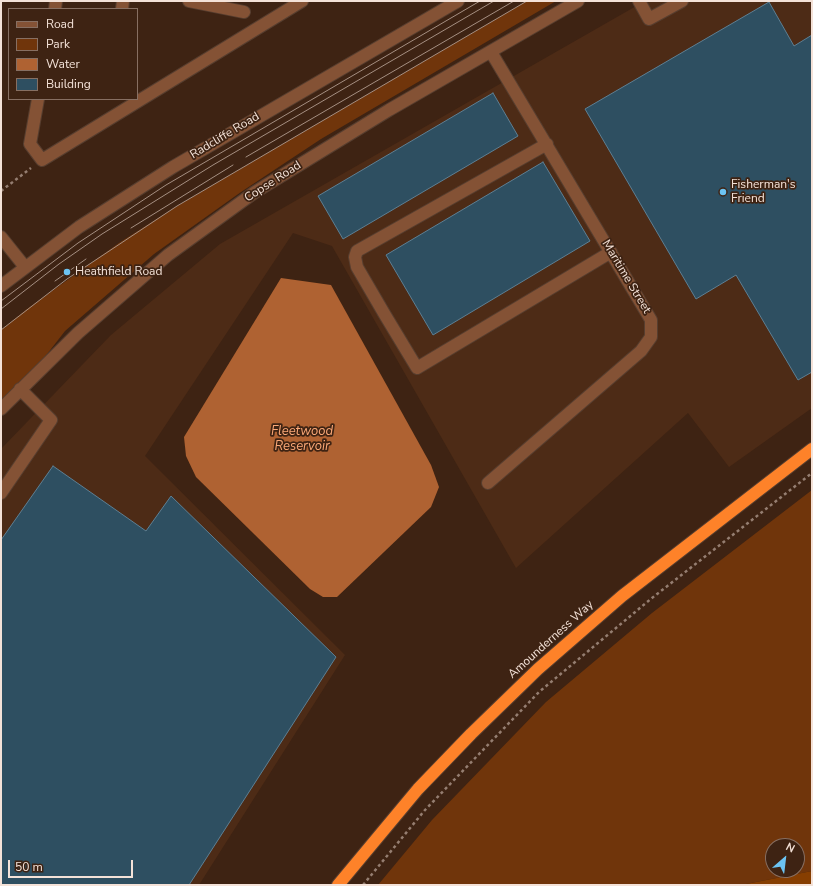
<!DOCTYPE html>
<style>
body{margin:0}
#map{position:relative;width:813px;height:886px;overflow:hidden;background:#3e2313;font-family:"Nunito Sans",sans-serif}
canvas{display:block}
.frame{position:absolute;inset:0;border:2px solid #f4e2d8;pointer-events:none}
.legend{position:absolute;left:8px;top:8px;width:130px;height:92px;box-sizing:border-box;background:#3e2313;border:1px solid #876f62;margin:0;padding:5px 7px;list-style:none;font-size:12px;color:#f4e2d8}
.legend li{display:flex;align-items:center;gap:8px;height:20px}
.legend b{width:20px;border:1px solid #876f62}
.north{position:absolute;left:765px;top:838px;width:40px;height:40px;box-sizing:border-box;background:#3e2313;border:1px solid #876f62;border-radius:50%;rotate:28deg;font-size:11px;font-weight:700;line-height:16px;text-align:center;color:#f4e2d8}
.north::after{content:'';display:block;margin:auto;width:14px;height:18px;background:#6cc3f2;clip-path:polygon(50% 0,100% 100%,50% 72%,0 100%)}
.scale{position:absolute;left:8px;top:860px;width:125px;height:18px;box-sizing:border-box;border:2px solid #f4e2d8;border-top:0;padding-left:5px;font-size:12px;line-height:14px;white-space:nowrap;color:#f4e2d8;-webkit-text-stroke:3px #3e2313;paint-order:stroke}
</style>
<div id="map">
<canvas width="813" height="886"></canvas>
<div class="frame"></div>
<ul class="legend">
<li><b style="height:5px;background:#845235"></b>Road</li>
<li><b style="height:11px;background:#70350b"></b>Park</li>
<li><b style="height:11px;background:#af6232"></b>Water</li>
<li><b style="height:11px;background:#2e4f61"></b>Building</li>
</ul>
<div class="north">N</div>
<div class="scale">50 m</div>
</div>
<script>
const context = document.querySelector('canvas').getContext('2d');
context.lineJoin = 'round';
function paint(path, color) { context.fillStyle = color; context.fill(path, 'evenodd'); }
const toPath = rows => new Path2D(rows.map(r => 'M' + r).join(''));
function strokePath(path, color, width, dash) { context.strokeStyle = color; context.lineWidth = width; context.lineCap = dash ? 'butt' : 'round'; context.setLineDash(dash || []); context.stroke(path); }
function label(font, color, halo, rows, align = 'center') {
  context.font = font + ' "Nunito Sans",sans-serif'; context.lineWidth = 3.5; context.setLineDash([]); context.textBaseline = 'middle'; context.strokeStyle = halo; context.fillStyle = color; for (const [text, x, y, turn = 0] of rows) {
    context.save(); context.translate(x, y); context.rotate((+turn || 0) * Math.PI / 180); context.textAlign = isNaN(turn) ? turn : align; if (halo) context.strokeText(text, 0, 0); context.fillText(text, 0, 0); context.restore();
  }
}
paint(toPath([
 [645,1,812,1,812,408,729,467,688,413,516,568,332,246,293,233,145,456,345,655,199,885,1,885,1,449,111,335,220,244]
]), '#4d2b16');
paint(toPath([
 [527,1,556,1,321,139,241,192,154,254,65,331,20,389,1,409,1,330,27,309,119,243,177,206],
 [812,490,812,871,741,885,378,885,432,820,546,702,652,613],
 [773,846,797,846,797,870,773,870]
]), '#70350b');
paint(toPath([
 [812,871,812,885,741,885]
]), '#863e01');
paint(toPath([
 [281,278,331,285,431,465,439,487,431,507,337,597,323,597,310,589,196,477,186,456,184,437]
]), '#af6232');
const building = toPath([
 [769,2,794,46,812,35,812,372,798,380,736,275,696,299,585,109,769,2],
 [493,93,518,136,343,239,318,196,493,93],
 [543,162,590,241,433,335,386,255,543,162],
 [53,466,146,531,171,496,336,657,189,885,1,885,1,540,53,466]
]);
paint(building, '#2e4f61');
strokePath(building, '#5d7f93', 1);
const minor = toPath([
 [189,1,244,12],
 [639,1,649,19,682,1],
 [55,9,56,1],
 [122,9,123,1],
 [38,99,30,144,42,160,302,1],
 [547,144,357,251,355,257,357,267,385,315,417,368,611,252],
 [1,237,25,267],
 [1,286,79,227,173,167,458,1],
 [1,409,78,333,168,255,255,192,389,110,578,1],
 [488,483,641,351,651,337,651,320,491,52],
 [1,493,51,420,20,389]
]);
const highway = toPath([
 [338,885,418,789,471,734,538,669,622,596,812,449]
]);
strokePath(minor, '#573e2f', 14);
strokePath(highway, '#573e2f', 14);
strokePath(toPath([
 [1,191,31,168],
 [363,885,425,810,539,692,652,598,812,473]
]), '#957e71', 2.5, [3, 3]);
strokePath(minor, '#845235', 12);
strokePath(highway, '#fe8229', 12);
strokePath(toPath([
 [246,157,514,1],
 [131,228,233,165],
 [55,281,86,259],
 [1,301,78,243,166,185,480,1],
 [1,309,59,264,102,234,213,165,494,1],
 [1,330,67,279,177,206,527,1]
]), '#a58f82', 1);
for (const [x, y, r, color] of [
 [723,192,4,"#6cc3f2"],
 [67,272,4,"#6cc3f2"]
]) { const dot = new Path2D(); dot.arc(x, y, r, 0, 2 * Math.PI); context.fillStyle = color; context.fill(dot); strokePath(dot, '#3e2313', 1.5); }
label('12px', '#f4e2d8', '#3e2313', [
 ["Radcliffe Road",225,136,-31],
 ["Copse Road",273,182,-33],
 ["Maritime Street",626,277,59],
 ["Amounderness Way",551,640,-42]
]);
label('12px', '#f4e2d8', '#3e2313', [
 ["Fisherman's",731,185],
 ["Friend",731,199],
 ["Heathfield Road",75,272]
], 'left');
label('italic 13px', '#fba877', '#3e2313', [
 ["Fleetwood",302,432],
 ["Reservoir",302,447]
]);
</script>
